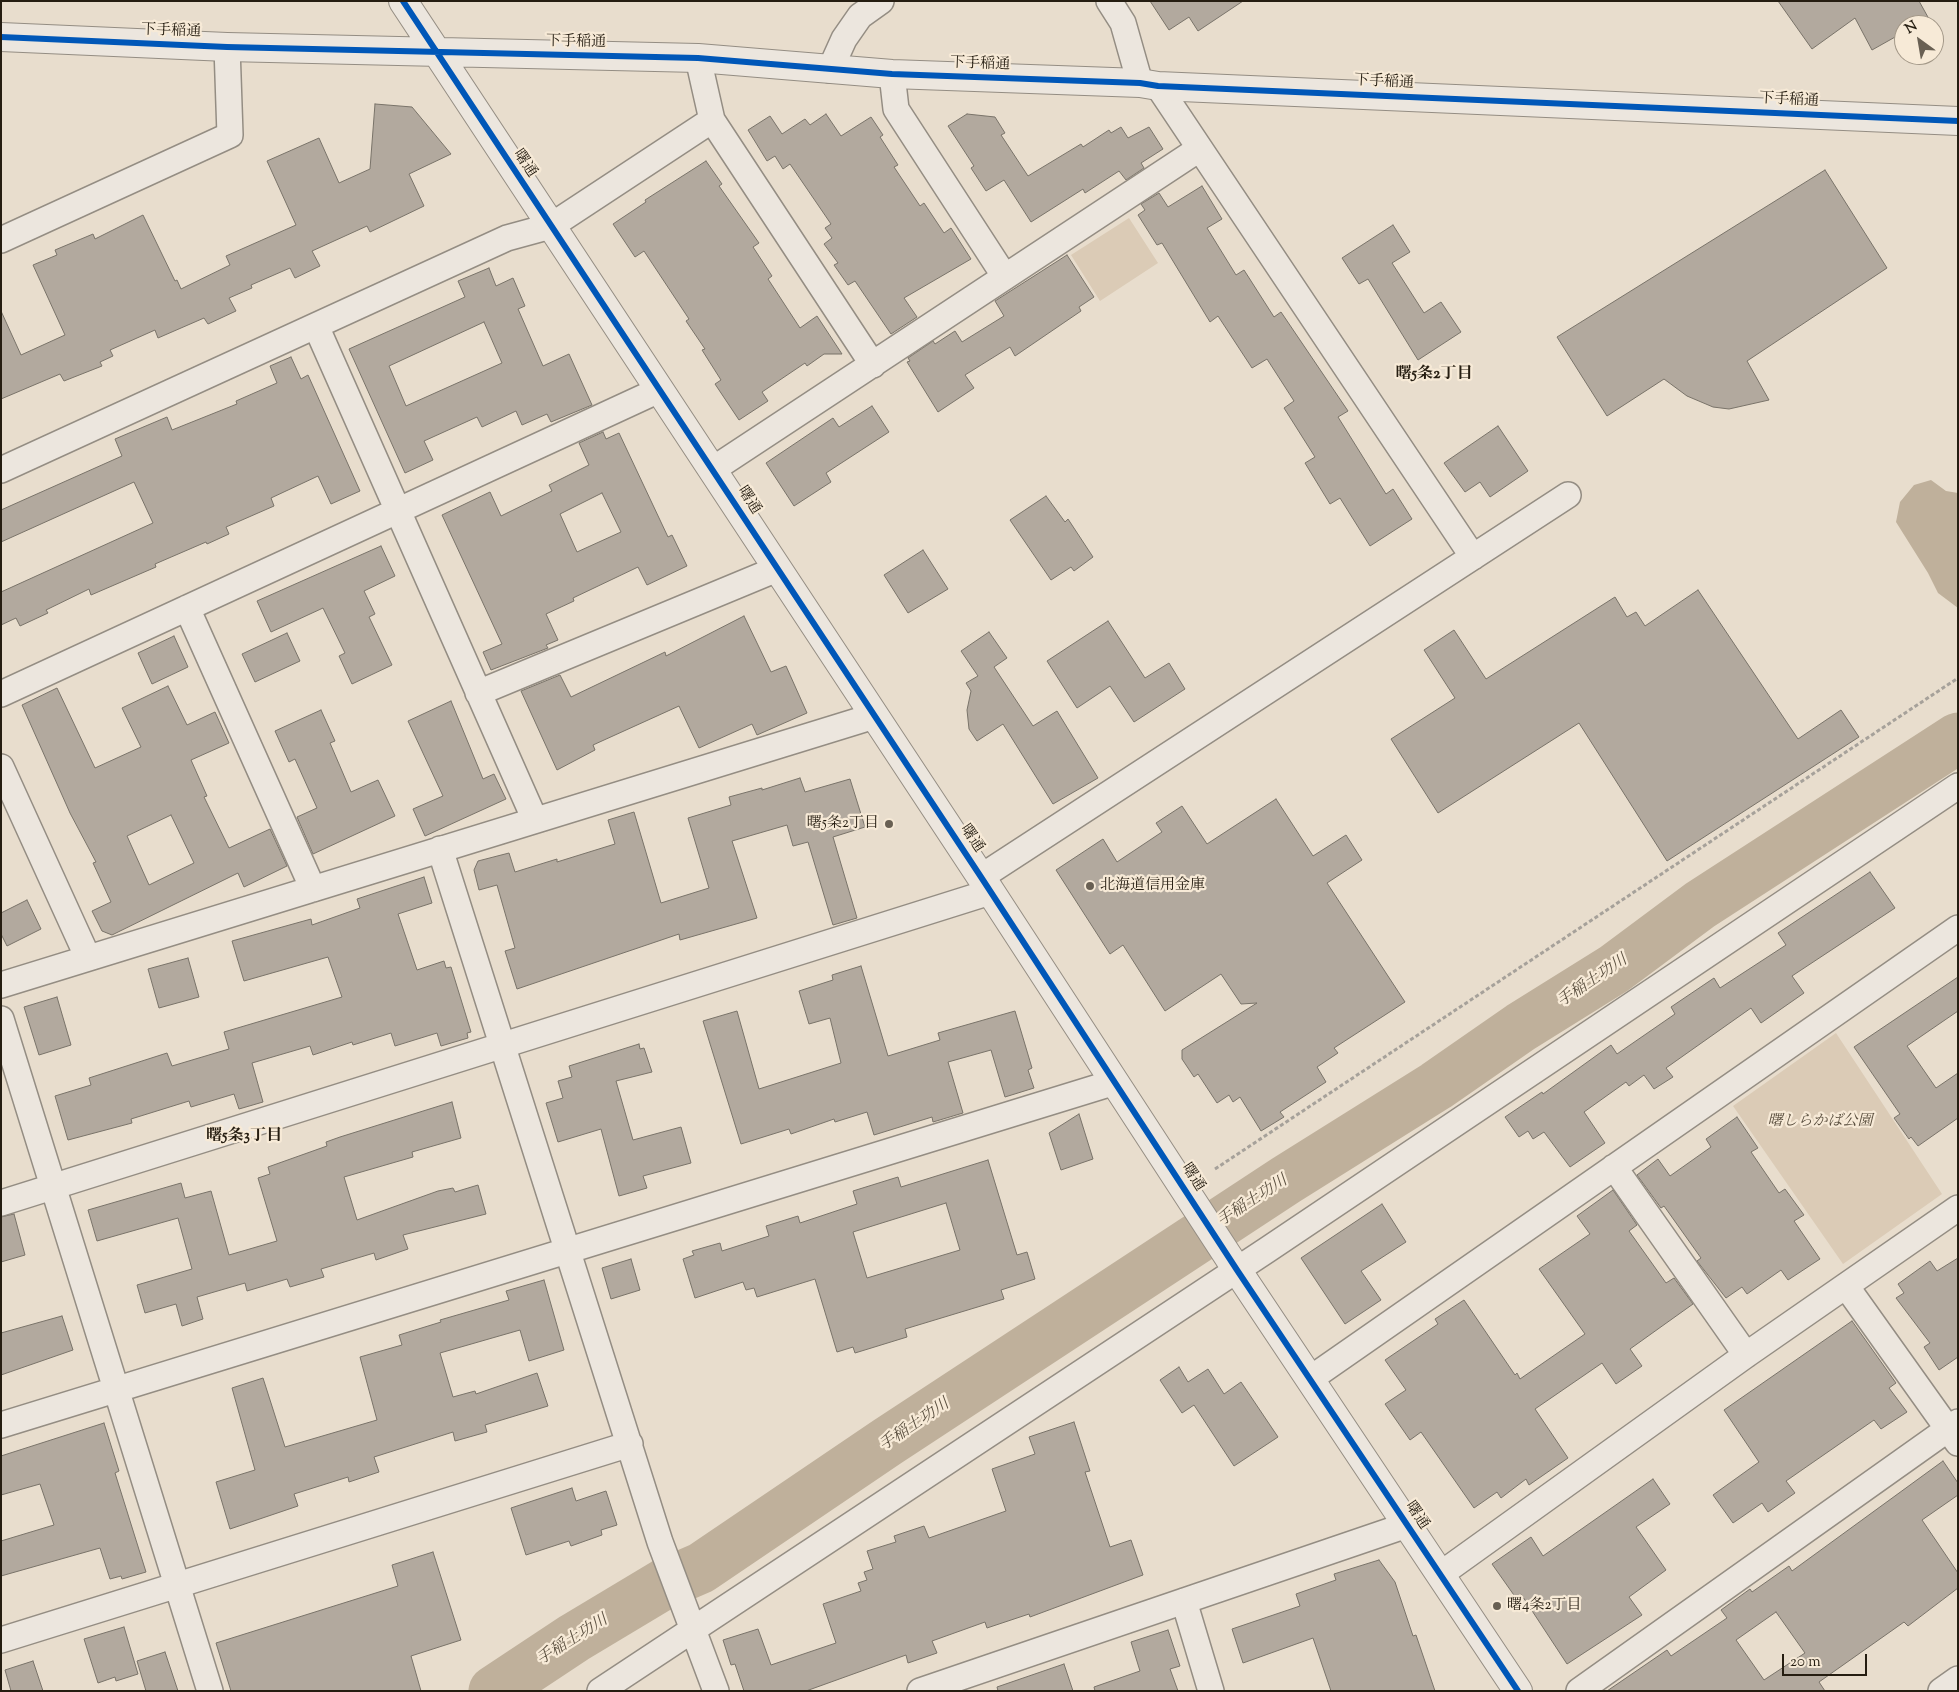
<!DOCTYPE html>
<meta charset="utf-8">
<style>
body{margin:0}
#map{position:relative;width:1959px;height:1692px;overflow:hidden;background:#e8ddcd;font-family:"Sorts Mill Goudy",serif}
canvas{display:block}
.frame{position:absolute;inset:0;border:2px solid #251d11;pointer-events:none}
.north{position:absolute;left:1894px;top:15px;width:50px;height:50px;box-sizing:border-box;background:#f7ead7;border:1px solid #a39888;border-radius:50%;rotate:328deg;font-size:14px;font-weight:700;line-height:20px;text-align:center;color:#251d11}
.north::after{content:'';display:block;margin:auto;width:18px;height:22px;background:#696053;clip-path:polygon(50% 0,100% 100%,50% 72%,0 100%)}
.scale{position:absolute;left:1782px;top:1654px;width:85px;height:22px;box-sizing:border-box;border:2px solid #251d11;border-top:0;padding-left:6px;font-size:15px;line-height:18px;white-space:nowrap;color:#251d11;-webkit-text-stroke:4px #f7ead7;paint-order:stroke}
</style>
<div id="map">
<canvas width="1959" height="1692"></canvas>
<div class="frame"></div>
<div class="north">N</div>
<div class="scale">20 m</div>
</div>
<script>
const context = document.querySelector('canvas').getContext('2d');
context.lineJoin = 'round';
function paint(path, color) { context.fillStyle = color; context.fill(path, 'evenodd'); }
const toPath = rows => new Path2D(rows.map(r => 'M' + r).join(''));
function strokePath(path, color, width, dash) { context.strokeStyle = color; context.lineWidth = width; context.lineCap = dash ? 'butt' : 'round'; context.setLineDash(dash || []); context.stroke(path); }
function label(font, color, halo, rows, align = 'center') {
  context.font = font + ' "Sorts Mill Goudy","Noto Serif JP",serif'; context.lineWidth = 4.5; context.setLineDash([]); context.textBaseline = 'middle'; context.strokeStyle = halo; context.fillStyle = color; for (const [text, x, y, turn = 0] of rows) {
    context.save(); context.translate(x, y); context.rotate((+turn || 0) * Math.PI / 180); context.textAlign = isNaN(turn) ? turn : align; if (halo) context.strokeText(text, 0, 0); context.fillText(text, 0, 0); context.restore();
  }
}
paint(toPath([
 [1129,218,1158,263,1100,301,1071,255],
 [1836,1033,1942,1194,1843,1264,1733,1106]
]), '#dbcbb6');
paint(toPath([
 [1931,480,1946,491,1958,493,1958,608,1938,593,1928,573,1896,522,1900,502,1914,485]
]), '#bfb09b');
strokePath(toPath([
 [494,1691,574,1638,664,1584,701,1568,887,1442,1286,1180,1436,1086,1521,1027,1614,969,1700,905,1958,738]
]), '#bfb09b', 51);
const building = toPath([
 [1150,1,1243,1,1198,31,1189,17,1169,30,1150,1],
 [1778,1,1919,1,1929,19,1917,25,1904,25,1904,32,1872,50,1855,18,1812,49,1778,1],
 [375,104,412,107,451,154,409,174,424,206,370,232,367,226,312,251,320,266,295,278,290,268,251,285,252,288,229,298,236,311,208,324,204,318,158,338,155,330,110,350,113,356,100,362,102,366,64,381,60,374,1,399,1,311,21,355,65,335,33,265,57,255,55,250,93,234,95,239,143,215,175,281,177,280,181,289,230,265,226,256,296,225,267,161,319,138,339,183,370,169,375,104],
 [826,114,841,136,871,117,883,135,880,137,898,165,894,167,920,206,924,203,944,233,951,228,971,259,904,298,917,317,891,334,855,281,848,285,834,265,838,263,824,244,832,238,825,228,831,224,790,164,783,169,775,156,767,161,748,130,770,116,782,134,805,119,810,125,826,114],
 [967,114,995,117,1005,133,1001,135,1028,176,1081,144,1083,147,1109,130,1111,133,1121,127,1128,138,1149,127,1163,149,1141,163,1144,168,1126,180,1119,171,1085,193,1083,189,1031,222,1004,180,986,191,971,168,974,166,948,126,967,114],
 [706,161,722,184,719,186,759,243,753,247,772,276,768,279,800,328,817,316,842,354,824,354,807,366,805,363,762,392,768,401,739,420,715,384,721,380,702,350,705,349,686,321,689,319,644,251,635,257,613,224,646,202,645,200,706,161],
 [1825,170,1887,268,1747,361,1769,400,1729,409,1713,407,1687,396,1664,379,1607,416,1557,337,1825,170],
 [1202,186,1222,219,1207,228,1236,275,1244,270,1274,317,1281,312,1348,411,1338,417,1386,494,1393,489,1412,519,1370,546,1340,498,1330,504,1305,463,1315,457,1284,408,1294,401,1267,359,1252,368,1218,316,1210,322,1162,243,1157,245,1138,215,1145,210,1141,204,1159,193,1168,207,1202,186],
 [1393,225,1410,252,1392,263,1424,313,1441,302,1461,332,1418,360,1368,279,1359,284,1342,258,1393,225],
 [1067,255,1094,297,1079,307,1081,311,1015,356,1010,347,965,375,974,388,938,412,907,362,910,361,908,358,933,341,935,344,955,331,962,342,1004,316,995,301,1067,255],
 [489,268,496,286,513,278,525,306,518,309,543,366,569,354,592,405,551,422,547,414,522,425,516,411,482,427,477,417,424,441,433,460,405,473,349,349,465,297,458,281,489,268],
 [484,322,502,363,406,406,389,366,484,322],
 [291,357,301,379,308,375,360,491,331,504,318,476,271,498,274,506,226,527,229,534,207,544,206,542,155,564,156,567,91,595,89,589,46,610,48,613,20,626,16,618,1,625,1,592,153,523,134,482,1,542,1,510,122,456,115,439,167,417,172,430,237,404,236,401,277,383,270,366,291,357],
 [872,406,889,432,826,473,831,482,794,506,766,463,833,418,839,427,872,406],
 [1498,426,1528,471,1490,497,1480,482,1465,492,1444,463,1498,426],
 [603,432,606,439,619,433,668,537,672,535,687,566,647,585,638,567,573,598,574,601,546,614,558,640,546,645,548,648,491,670,483,652,502,644,442,515,490,492,501,516,552,491,549,485,589,465,579,443,603,432],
 [602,493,621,532,577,552,560,514,602,493],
 [1046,496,1065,522,1068,519,1093,557,1074,571,1071,567,1051,580,1010,520,1046,496],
 [381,546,395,576,364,591,375,614,369,617,392,665,352,684,339,656,345,653,323,608,271,632,257,601,381,546],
 [923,550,948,589,908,613,884,575,923,550],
 [1698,590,1798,739,1841,710,1859,737,1667,861,1579,723,1438,813,1391,739,1455,698,1424,650,1454,630,1486,679,1615,597,1627,617,1636,612,1645,626,1698,590],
 [744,616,771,672,786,666,807,713,757,735,752,724,699,748,679,706,593,745,595,750,557,770,521,691,560,675,571,697,665,652,666,656,744,616],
 [1108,621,1145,678,1169,663,1185,689,1134,722,1110,686,1077,708,1047,661,1108,621],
 [989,632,1007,658,994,667,1033,726,1057,711,1098,778,1053,804,1003,724,977,741,969,729,967,710,971,691,966,683,978,676,961,651,989,632],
 [287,633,300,661,255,682,242,654,287,633],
 [174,636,188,667,152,684,138,653,174,636],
 [168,686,187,725,215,712,229,743,191,760,207,796,204,797,229,848,270,829,287,866,244,887,238,873,112,935,102,931,92,911,111,902,93,863,96,862,70,813,22,705,57,688,95,768,141,747,122,708,168,686],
 [171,815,194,863,149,885,127,836,171,815],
 [451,701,483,779,494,774,506,799,425,836,413,809,443,796,408,721,451,701],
 [321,710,335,741,330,743,351,792,378,780,395,816,313,854,297,817,317,808,295,759,289,762,275,731,321,710],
 [800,778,805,792,850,779,865,827,833,837,857,918,833,925,808,842,793,846,787,825,732,841,757,918,680,940,679,934,517,989,505,951,515,948,497,885,479,890,474,870,478,861,509,853,515,872,557,859,557,862,615,844,608,820,634,812,661,903,709,888,688,818,731,805,729,797,762,788,762,790,800,778],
 [1276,799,1313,856,1346,835,1362,860,1327,883,1405,1002,1334,1048,1338,1053,1317,1067,1326,1082,1280,1112,1284,1117,1261,1131,1240,1097,1233,1102,1229,1095,1217,1103,1198,1074,1194,1077,1182,1059,1182,1050,1257,1003,1241,1004,1221,974,1165,1011,1123,945,1110,954,1056,870,1103,839,1117,862,1162,832,1156,823,1182,806,1207,844,1276,799],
 [1870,872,1895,908,1792,976,1804,993,1761,1023,1751,1008,1666,1068,1673,1077,1654,1089,1644,1075,1629,1086,1626,1082,1584,1112,1605,1143,1570,1167,1544,1132,1533,1139,1528,1131,1519,1137,1505,1117,1542,1092,1543,1094,1611,1045,1617,1054,1675,1014,1671,1007,1714,978,1720,988,1786,945,1778,933,1870,872],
 [424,877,432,903,398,914,417,970,444,961,446,968,451,967,471,1032,467,1033,468,1038,441,1046,437,1033,395,1046,391,1033,353,1045,352,1042,313,1055,310,1046,252,1063,263,1102,239,1109,234,1094,191,1107,189,1101,131,1119,132,1123,68,1140,55,1096,91,1085,89,1078,167,1053,172,1066,229,1049,224,1032,342,997,328,957,244,981,232,941,311,919,312,925,360,908,357,899,424,877],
 [27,900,41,929,7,946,1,934,1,913,27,900],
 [188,958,199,997,159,1008,148,969,188,958],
 [861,966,888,1056,940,1040,938,1033,1015,1011,1032,1068,1028,1070,1034,1088,1005,1097,991,1050,948,1062,963,1113,933,1122,932,1117,874,1135,867,1112,835,1122,834,1119,791,1134,789,1129,741,1144,703,1021,737,1011,759,1089,841,1063,830,1018,809,1024,799,991,833,980,832,975,861,966],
 [1958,977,1958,1011,1907,1046,1936,1088,1958,1073,1958,1118,1918,1146,1911,1137,1909,1139,1894,1118,1900,1114,1854,1047,1958,977],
 [57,997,71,1045,39,1055,24,1007,57,997],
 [639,1044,640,1049,644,1048,652,1072,616,1081,633,1140,681,1127,691,1163,643,1176,647,1188,619,1196,601,1129,558,1142,546,1103,563,1098,558,1081,572,1077,569,1066,639,1044],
 [452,1102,461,1138,412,1152,413,1157,344,1177,357,1220,438,1191,453,1188,455,1192,478,1185,486,1214,403,1235,408,1249,376,1260,374,1253,321,1269,324,1277,290,1287,287,1279,247,1291,245,1283,197,1297,203,1319,182,1326,176,1304,145,1313,137,1285,192,1269,178,1218,97,1241,88,1210,181,1183,185,1198,211,1191,229,1255,277,1241,258,1178,270,1174,268,1167,327,1146,326,1142,340,1137,452,1102],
 [1079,1114,1093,1159,1061,1170,1049,1133,1079,1114],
 [1737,1117,1758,1148,1751,1152,1779,1193,1785,1189,1804,1215,1794,1221,1820,1259,1788,1280,1781,1270,1747,1294,1742,1287,1726,1298,1697,1261,1701,1258,1664,1206,1661,1208,1637,1175,1658,1159,1670,1176,1711,1147,1706,1139,1737,1117],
 [988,1160,1017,1255,1027,1252,1035,1279,1001,1290,1004,1299,905,1329,907,1337,855,1353,853,1347,837,1352,815,1279,757,1297,754,1288,746,1290,743,1282,695,1298,683,1259,694,1255,692,1251,720,1243,722,1251,769,1236,766,1226,798,1216,800,1223,857,1204,853,1191,898,1177,901,1187,988,1160],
 [946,1203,960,1250,867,1278,853,1232,946,1203],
 [1613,1190,1637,1225,1629,1231,1666,1283,1674,1278,1693,1304,1630,1349,1642,1366,1616,1384,1602,1363,1535,1409,1568,1458,1529,1485,1526,1479,1501,1498,1497,1492,1474,1508,1421,1432,1410,1440,1385,1404,1406,1390,1385,1360,1438,1324,1435,1319,1464,1300,1515,1375,1517,1373,1520,1379,1585,1334,1539,1269,1590,1234,1577,1216,1613,1190],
 [1382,1204,1406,1242,1361,1271,1381,1300,1345,1324,1301,1258,1382,1204],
 [14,1214,25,1255,1,1262,1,1217,14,1214],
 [1958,1258,1958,1357,1939,1370,1924,1347,1930,1343,1896,1298,1904,1293,1898,1284,1930,1261,1937,1271,1958,1258],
 [631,1259,640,1290,611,1299,602,1268,631,1259],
 [544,1280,564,1350,529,1361,520,1330,440,1353,453,1397,475,1391,476,1394,537,1373,548,1406,485,1425,487,1432,455,1441,453,1432,374,1457,379,1472,349,1482,348,1477,294,1494,298,1506,230,1529,216,1482,255,1470,232,1388,263,1378,285,1447,377,1420,360,1357,402,1345,399,1335,441,1322,440,1320,509,1300,506,1291,544,1280],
 [62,1316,73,1350,1,1375,1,1333,62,1316],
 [1852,1321,1896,1383,1889,1388,1907,1412,1881,1429,1874,1420,1786,1481,1795,1493,1768,1512,1762,1503,1733,1523,1713,1495,1759,1462,1724,1410,1852,1321],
 [1179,1367,1188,1382,1208,1369,1224,1394,1241,1382,1278,1437,1234,1466,1194,1405,1182,1413,1160,1380,1179,1367],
 [1074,1422,1090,1471,1085,1472,1110,1547,1131,1540,1143,1575,1030,1617,1029,1614,987,1628,985,1622,932,1641,937,1653,908,1663,906,1655,806,1691,744,1691,735,1664,731,1665,723,1640,758,1629,771,1665,836,1643,823,1604,861,1591,858,1583,867,1580,864,1572,873,1569,867,1551,896,1542,894,1536,924,1526,929,1538,1006,1511,992,1469,1035,1454,1029,1437,1074,1422],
 [104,1423,119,1471,115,1473,146,1572,122,1579,121,1576,110,1579,100,1548,1,1576,1,1541,54,1525,40,1484,1,1495,1,1456,104,1423],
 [1943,1461,1958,1483,1958,1495,1922,1520,1958,1573,1958,1588,1908,1626,1904,1622,1819,1682,1825,1691,1607,1691,1667,1650,1671,1656,1727,1618,1721,1610,1750,1589,1752,1592,1789,1566,1792,1571,1943,1461],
 [1776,1612,1805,1653,1764,1680,1736,1640,1776,1612],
 [1653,1479,1670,1504,1636,1527,1666,1570,1629,1597,1642,1615,1567,1664,1521,1594,1516,1598,1492,1564,1531,1537,1543,1556,1653,1479],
 [572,1488,576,1501,606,1491,617,1525,601,1530,602,1535,571,1546,569,1541,526,1555,511,1508,572,1488],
 [433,1552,461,1640,411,1656,421,1691,231,1691,216,1643,398,1586,392,1565,433,1552],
 [1379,1560,1395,1582,1413,1636,1416,1635,1435,1691,1331,1691,1313,1638,1243,1663,1232,1629,1300,1606,1296,1594,1336,1580,1334,1574,1379,1560],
 [124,1627,138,1674,116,1681,115,1677,98,1683,84,1639,124,1627],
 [1168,1630,1180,1666,1170,1669,1178,1691,1095,1691,1094,1687,1140,1671,1131,1642,1168,1630],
 [165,1652,178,1691,146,1691,137,1661,165,1652],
 [33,1661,43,1691,11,1691,5,1670,33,1661],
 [1064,1664,1073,1691,998,1691,997,1687,1064,1664]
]);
paint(building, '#b2a99e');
strokePath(building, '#797369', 1);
const minor = toPath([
 [1109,1,1123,23,1140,83],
 [698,58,712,120,873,365],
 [830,70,844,39,860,16,881,1],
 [892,74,896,109,1005,277],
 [1158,86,1473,557],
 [1,240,230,135,227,47],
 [316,326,535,820],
 [1,470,507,238,551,226,712,120],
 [712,470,1199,149],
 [187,608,313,889],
 [478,693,777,569],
 [1,694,659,390],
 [1,767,88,958],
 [440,849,660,1542,716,1691],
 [981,877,1568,495],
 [1,985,874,716],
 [1,1019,210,1691],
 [1614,1167,1746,1355],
 [1,1203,990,892],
 [1846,1286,1958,1443],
 [1310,1379,1958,928],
 [1,1425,1115,1082],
 [1441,1574,1746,1355,1958,1208],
 [1184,1601,1211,1691],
 [1,1640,630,1444],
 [600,1691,1267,1250,1958,786],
 [920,1691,1407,1525],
 [1579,1691,1958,1422],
 [1941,1691,1958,1679]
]);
const tertiary = toPath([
 [403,1,981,877,1237,1270,1518,1691],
 [1,37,227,47,698,58,892,74,1140,83,1158,86,1958,121]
]);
strokePath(minor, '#948d83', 28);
strokePath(tertiary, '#948d83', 30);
strokePath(toPath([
 [1215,1169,1958,678]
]), '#a6a19a', 3, [4, 2.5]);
strokePath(minor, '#ece6de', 25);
strokePath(tertiary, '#ece6de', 28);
strokePath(toPath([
 [403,1,981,877,1237,1270,1518,1691],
 [1,37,227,47,698,58,892,74,1140,83,1158,86,1958,121]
]), '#0057b8', 6);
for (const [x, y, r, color] of [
 [889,824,5,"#696053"],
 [1090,886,5,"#696053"],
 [1497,1606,5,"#696053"]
]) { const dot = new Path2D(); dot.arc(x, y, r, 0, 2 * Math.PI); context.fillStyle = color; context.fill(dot); strokePath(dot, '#f7ead7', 2); }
label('15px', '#251d11', '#f7ead7', [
 ["下手稲通",171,32,2],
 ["下手稲通",576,43,1],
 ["下手稲通",980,65,2],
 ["下手稲通",1384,83,3],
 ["下手稲通",1789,101,3],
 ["曙通",524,164,56],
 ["曙通",748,501,57],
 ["曙通",971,839,56],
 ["曙通",1192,1178,57],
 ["曙通",1416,1516,56]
]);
label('15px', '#251d11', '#f7ead7', [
 ["曙5条2丁目",879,824,"right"],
 ["北海道信用金庫",1100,886],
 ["曙4条2丁目",1507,1606]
], 'left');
label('italic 15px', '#584d3d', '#f7ead7', [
 ["曙しらかば公園",1820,1122]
]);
label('bold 16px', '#251d11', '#f7ead7', [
 ["曙5条2丁目",1434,375],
 ["曙5条3丁目",244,1137]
]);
label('italic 16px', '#5b5040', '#f7ead7', [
 ["手稲土功川",1593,982,-34],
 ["手稲土功川",1253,1202,-33],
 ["手稲土功川",915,1426,-34],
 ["手稲土功川",573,1641,-32]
]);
</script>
